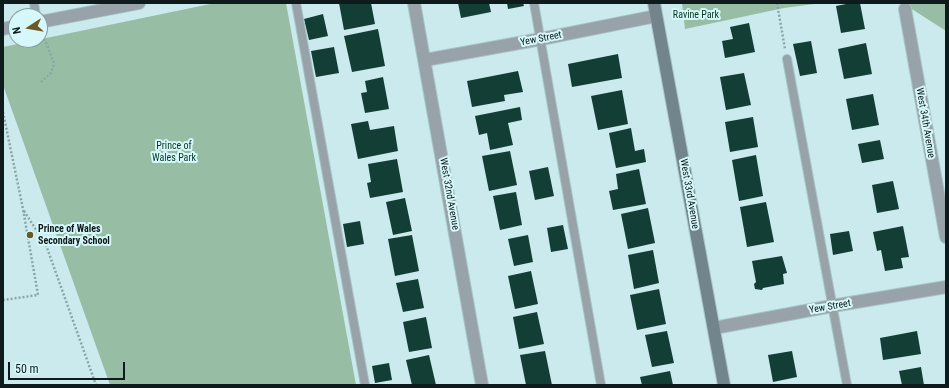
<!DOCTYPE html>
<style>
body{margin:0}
#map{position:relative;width:949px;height:388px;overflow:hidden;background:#caeaed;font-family:"Roboto Condensed",sans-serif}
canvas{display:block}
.frame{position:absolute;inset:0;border:4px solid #0e1a1b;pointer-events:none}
.north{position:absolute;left:8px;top:8px;width:40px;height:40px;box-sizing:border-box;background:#d7f8fa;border:1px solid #879fa1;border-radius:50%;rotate:258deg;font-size:11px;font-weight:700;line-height:16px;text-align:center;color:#0e1a1b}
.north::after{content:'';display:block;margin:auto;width:14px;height:18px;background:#6c5826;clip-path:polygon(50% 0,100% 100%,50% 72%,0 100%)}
.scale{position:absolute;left:8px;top:362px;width:117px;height:18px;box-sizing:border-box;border:2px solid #0e1a1b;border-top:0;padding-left:5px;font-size:12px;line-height:14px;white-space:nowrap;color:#0e1a1b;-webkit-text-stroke:3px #d7f8fa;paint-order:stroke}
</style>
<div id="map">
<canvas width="949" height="388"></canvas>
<div class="frame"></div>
<div class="north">N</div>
<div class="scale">50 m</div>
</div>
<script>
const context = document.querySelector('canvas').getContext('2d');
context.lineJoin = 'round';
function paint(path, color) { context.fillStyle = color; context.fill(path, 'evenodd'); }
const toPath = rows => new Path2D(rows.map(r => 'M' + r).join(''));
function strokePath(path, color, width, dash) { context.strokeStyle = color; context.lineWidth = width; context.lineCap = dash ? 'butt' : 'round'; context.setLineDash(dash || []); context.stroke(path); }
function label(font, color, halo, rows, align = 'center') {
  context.font = font + ' "Roboto Condensed",sans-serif'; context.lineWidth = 4; context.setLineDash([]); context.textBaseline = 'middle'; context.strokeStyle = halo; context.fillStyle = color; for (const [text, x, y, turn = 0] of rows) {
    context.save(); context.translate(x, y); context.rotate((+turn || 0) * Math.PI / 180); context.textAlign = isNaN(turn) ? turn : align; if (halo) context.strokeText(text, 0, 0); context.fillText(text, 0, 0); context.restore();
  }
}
paint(toPath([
 [215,3,286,3,356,385,110,385,3,85,3,47],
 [682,3,822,3,784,8,685,29],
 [898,3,946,3,946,31,904,4]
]), '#98bda5');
paint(toPath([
 [339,3,371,3,375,24,344,30],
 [458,3,489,3,491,12,461,18],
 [507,3,523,3,524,6,508,9],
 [851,3,860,3,865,29,841,33,836,6],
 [323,14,328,36,309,40,304,19],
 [749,23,755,52,725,58,722,41,733,39,730,27],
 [378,29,385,66,352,72,344,36],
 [811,41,817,73,800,76,793,44],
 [866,43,872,74,844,79,838,49],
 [334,47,339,73,316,77,311,51],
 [618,54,622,78,572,87,568,64],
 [518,71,523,92,504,95,505,101,472,107,467,81],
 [744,73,751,105,726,110,720,77],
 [383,77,389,109,365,113,361,93,367,92,365,81],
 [622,90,628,124,598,130,591,96],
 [873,94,879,125,852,130,846,99],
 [520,107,522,120,508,123,513,145,490,150,487,133,479,135,475,116],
 [753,117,758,147,730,152,725,122],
 [368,121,370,130,394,126,398,151,358,159,351,124],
 [631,128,635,151,644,149,646,162,616,168,609,133],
 [880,140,884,159,862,163,858,144],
 [510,151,517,185,489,191,482,156],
 [756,155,763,196,739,201,732,160],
 [397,159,403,192,370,198,367,183,371,182,368,164],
 [548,167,554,196,535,200,529,171],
 [639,169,646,204,613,210,609,191,618,189,616,174],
 [893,181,899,209,877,213,872,185],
 [516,192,522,225,500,230,493,196],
 [405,198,412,231,393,235,386,202],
 [766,202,774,242,747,247,740,207],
 [648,208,655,243,628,249,621,214],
 [360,221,364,244,347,247,343,224],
 [563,225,568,249,551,252,547,228],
 [903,226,909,257,901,258,903,268,885,271,881,250,877,251,873,232],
 [849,231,853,251,833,255,830,234],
 [412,235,419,271,395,276,388,239],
 [528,235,533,262,514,266,508,239],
 [653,250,659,283,634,289,628,255],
 [782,256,787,273,783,274,784,284,763,288,762,290,755,289,754,284,756,282,752,261],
 [531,271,538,304,515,309,508,276],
 [418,279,424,308,403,312,396,283],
 [659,289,666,324,637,330,630,295],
 [537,312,544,344,519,349,513,317],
 [426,317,432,348,409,352,403,322],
 [667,331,674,363,652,367,645,335],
 [917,331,921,354,883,360,880,338],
 [545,351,552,385,526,385,520,355],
 [792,351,797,377,773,382,768,355],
 [429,355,436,385,412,385,406,360],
 [389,363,392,380,375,383,372,366],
 [921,367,924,385,902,385,899,371],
 [670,371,673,385,642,385,640,377]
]), '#123e36');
const lane = toPath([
 [34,3,36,16],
 [296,3,365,385],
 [534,3,601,385],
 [787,59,847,385]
]);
const street = toPath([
 [414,3,482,385],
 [905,9,946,237],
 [40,22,139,3],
 [3,29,16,26],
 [425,60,541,39,656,16],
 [714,328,832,306,946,287]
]);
const secondary = toPath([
 [654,3,724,385]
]);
strokePath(lane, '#a8c5c7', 10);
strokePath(street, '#a8c5c7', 14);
strokePath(secondary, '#a8c5c7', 14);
strokePath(toPath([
 [777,3,785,49],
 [41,82,51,73,54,63,45,40],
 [3,112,23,209,38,295,3,300],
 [24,211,46,245,96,385]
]), '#8ba5a7', 2.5, [2, 2]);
strokePath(lane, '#98a3a9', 8);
strokePath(street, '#98a3a9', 12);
strokePath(secondary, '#73858c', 12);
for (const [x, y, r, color] of [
 [30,235,4,"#6c5826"]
]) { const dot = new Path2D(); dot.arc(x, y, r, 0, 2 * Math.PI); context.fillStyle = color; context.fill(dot); strokePath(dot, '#d7f8fa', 1.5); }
label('10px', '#04361e', '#d7f8fa', [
 ["Ravine Park",696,15],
 ["Prince of",174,146],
 ["Wales Park",174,158]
]);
label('10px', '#0e1a1b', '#d7f8fa', [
 ["Yew Street",541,39,-11],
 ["West 34th Avenue",925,123,80],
 ["West 32nd Avenue",449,194,80],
 ["West 33rd Avenue",689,194,80],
 ["Yew Street",830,307,-10]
]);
label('bold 10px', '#0e1a1b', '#d7f8fa', [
 ["Prince of Wales",38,229],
 ["Secondary School",38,241]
], 'left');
</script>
